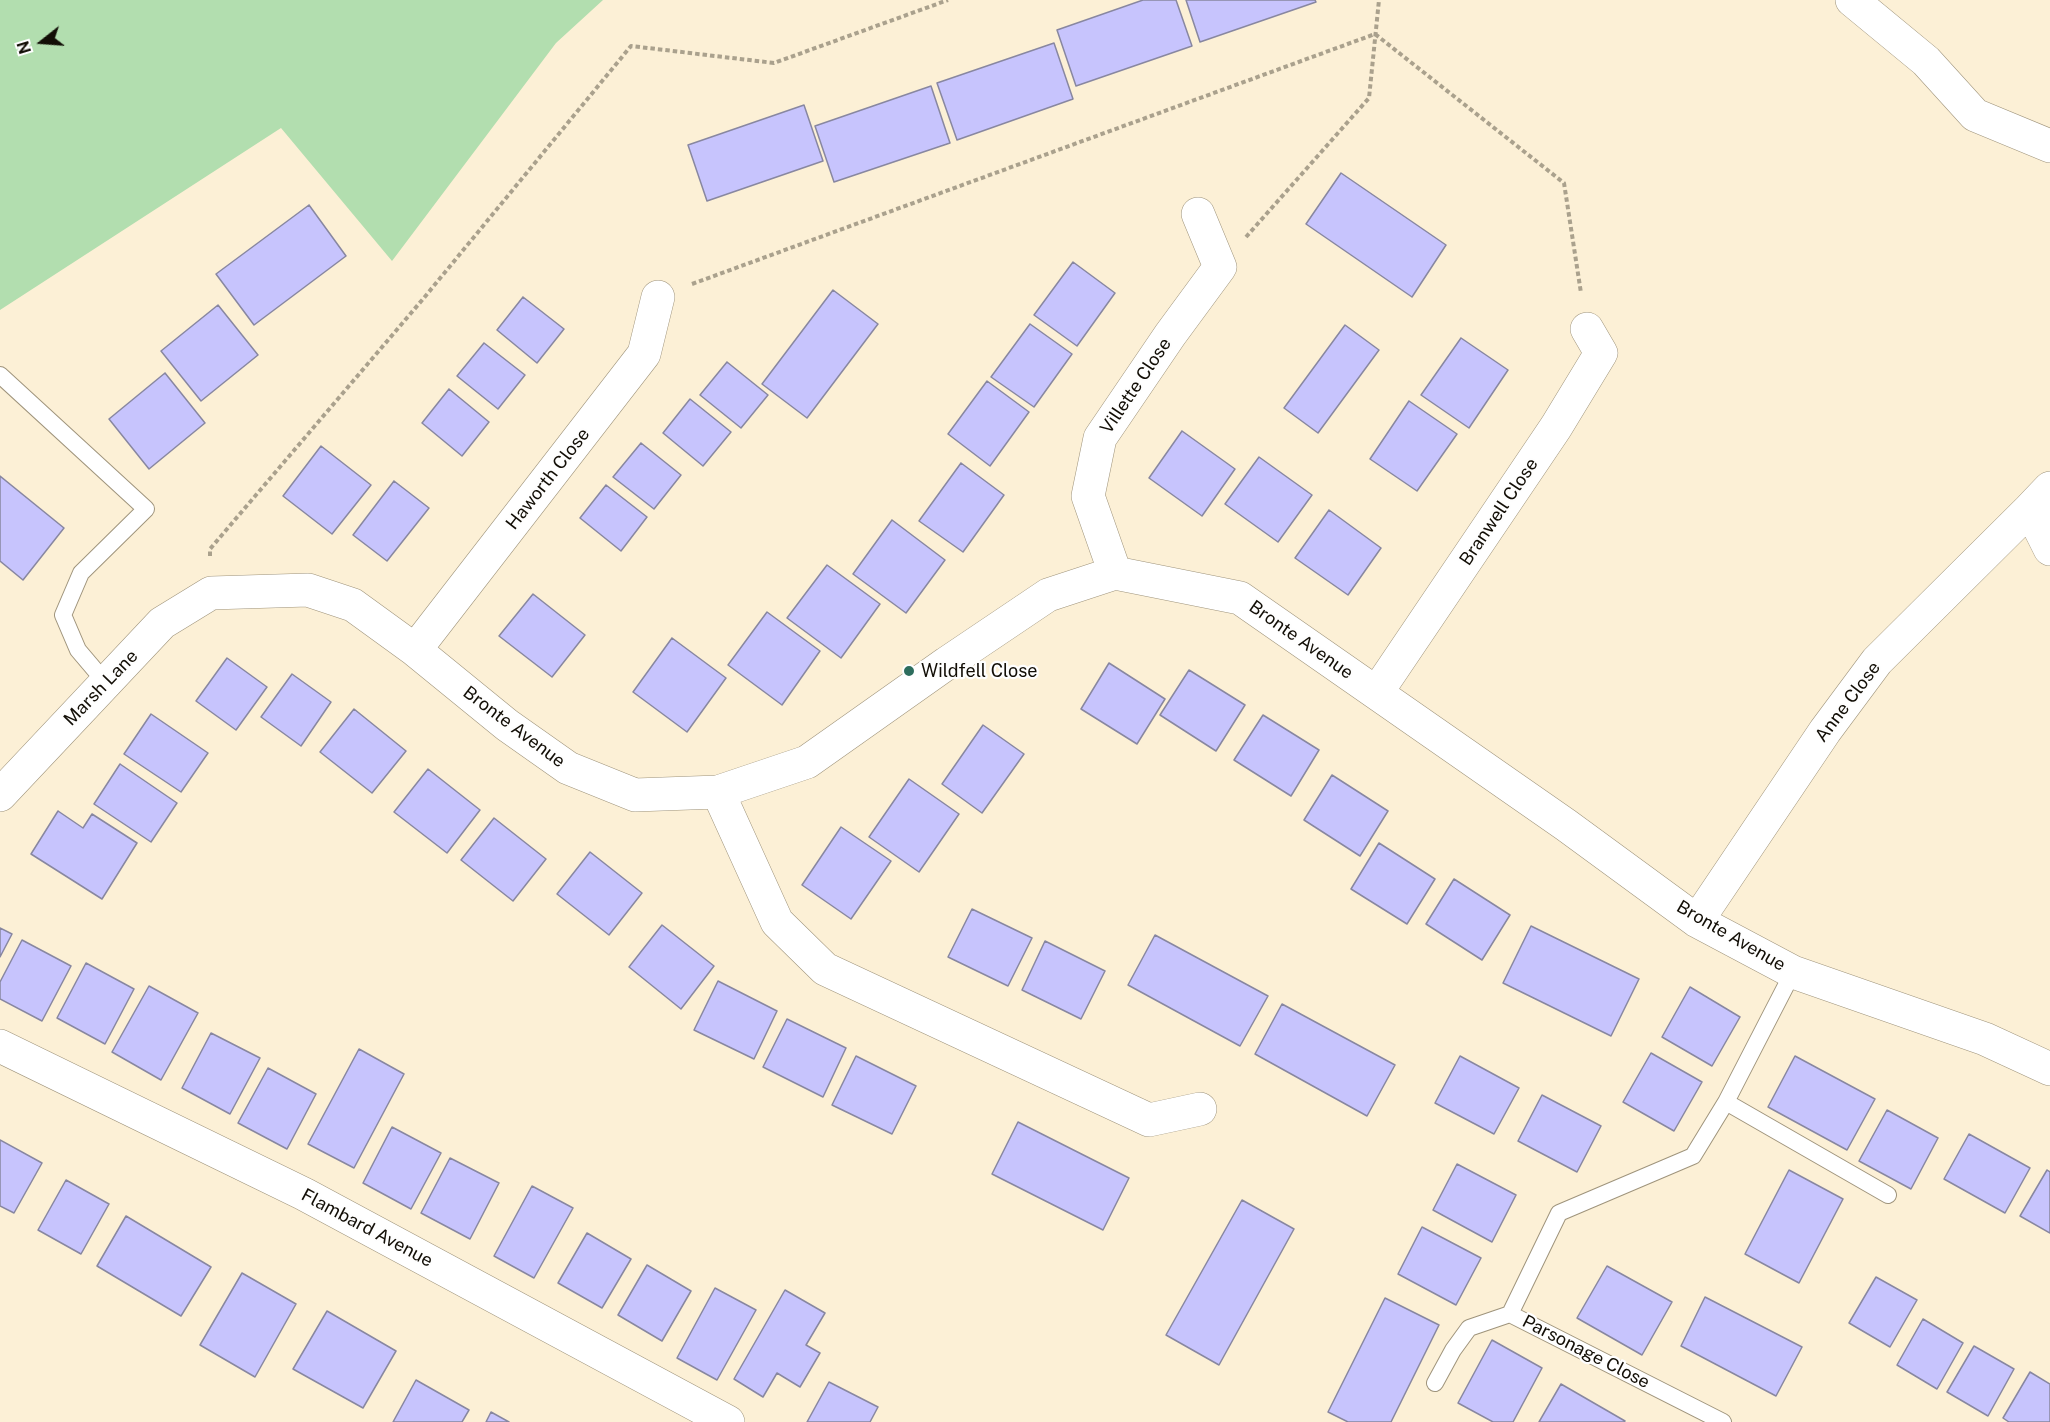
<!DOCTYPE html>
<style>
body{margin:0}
#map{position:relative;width:2050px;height:1422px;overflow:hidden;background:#fcf0d6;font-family:"Public Sans",sans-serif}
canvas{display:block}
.north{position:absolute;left:12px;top:12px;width:60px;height:60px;-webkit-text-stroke:4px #fefefe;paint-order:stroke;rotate:253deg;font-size:16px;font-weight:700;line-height:24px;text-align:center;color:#120e06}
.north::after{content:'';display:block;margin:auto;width:21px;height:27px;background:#120e06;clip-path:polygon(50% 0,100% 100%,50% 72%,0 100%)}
</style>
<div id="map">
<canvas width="2050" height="1422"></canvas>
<div class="north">N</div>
</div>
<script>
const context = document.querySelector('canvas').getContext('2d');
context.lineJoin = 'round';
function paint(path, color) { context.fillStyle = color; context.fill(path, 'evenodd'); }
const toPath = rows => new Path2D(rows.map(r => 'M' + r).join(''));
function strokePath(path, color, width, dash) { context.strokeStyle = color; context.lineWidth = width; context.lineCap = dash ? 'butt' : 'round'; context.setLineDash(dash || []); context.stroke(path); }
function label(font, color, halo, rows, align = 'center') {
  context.font = font + ' "Public Sans",sans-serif'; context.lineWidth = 4.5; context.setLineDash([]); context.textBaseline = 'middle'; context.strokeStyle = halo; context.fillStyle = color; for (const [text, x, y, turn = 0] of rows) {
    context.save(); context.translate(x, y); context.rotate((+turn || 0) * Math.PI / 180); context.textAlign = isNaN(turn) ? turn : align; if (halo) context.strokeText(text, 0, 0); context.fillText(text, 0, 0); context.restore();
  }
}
paint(toPath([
 [0,0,603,0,556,43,392,261,281,128,0,310]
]), '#b2deaf');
const building = toPath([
 [1143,0,1176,0,1192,46,1076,86,1057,30,1143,0],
 [1186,0,1315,0,1316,2,1200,42,1186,0],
 [1054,43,1073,99,957,140,937,83,1054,43],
 [931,86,950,143,834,182,815,126,931,86],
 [804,105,823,161,707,201,688,145,804,105],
 [1341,173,1446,245,1412,297,1306,224,1341,173],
 [309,205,346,256,254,325,216,274,309,205],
 [1073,262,1115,293,1077,346,1034,315,1073,262],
 [833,290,878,324,807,418,762,384,833,290],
 [523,297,564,329,537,363,497,330,523,297],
 [218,305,258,355,201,401,161,351,218,305],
 [1030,324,1072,354,1034,407,991,377,1030,324],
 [1345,325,1379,350,1318,433,1284,408,1345,325],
 [1461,338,1508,370,1469,428,1421,395,1461,338],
 [484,343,525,375,498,409,457,376,484,343],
 [727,362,768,395,741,428,700,395,727,362],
 [165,373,205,423,149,469,109,419,165,373],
 [987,381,1029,412,990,466,948,434,987,381],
 [449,389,489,422,462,456,422,423,449,389],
 [690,399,731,432,703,466,663,433,690,399],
 [1409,401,1457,434,1417,491,1370,459,1409,401],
 [1182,431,1235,469,1202,516,1149,478,1182,431],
 [641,443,681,475,654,509,613,477,641,443],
 [321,446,371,485,332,534,283,496,321,446],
 [1259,457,1312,495,1278,542,1225,504,1259,457],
 [961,463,1004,495,963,552,919,521,961,463],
 [0,476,64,528,23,580,0,561,0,476],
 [394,481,429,508,387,561,353,535,394,481],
 [606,485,647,517,621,551,580,518,606,485],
 [1329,510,1381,548,1348,595,1295,558,1329,510],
 [892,520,945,560,906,613,853,574,892,520],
 [827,565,880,604,841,658,787,618,827,565],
 [533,594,585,635,552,677,499,636,533,594],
 [767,612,820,651,782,705,728,665,767,612],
 [672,638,726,678,687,732,633,692,672,638],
 [227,658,267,687,236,730,196,701,227,658],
 [1109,663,1165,699,1137,744,1081,709,1109,663],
 [1189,670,1245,705,1216,751,1160,715,1189,670],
 [292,674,331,702,301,746,261,717,292,674],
 [354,709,406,751,372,793,320,752,354,709],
 [151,714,208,753,181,792,124,754,151,714],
 [1263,715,1319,750,1291,796,1234,760,1263,715],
 [983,725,1024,754,982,813,942,784,983,725],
 [120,764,177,803,151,842,94,804,120,764],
 [428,769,480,810,447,853,394,812,428,769],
 [1332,775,1388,811,1360,856,1304,820,1332,775],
 [909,779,959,814,919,872,869,837,909,779],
 [58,811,83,828,92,814,137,843,102,899,31,854,58,811],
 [494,818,546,859,513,901,461,860,494,818],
 [841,827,891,861,851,919,802,885,841,827],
 [1379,843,1435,879,1407,924,1351,889,1379,843],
 [590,852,642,893,609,935,557,894,590,852],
 [1454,879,1510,915,1482,960,1426,924,1454,879],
 [972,909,1032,938,1008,986,948,957,972,909],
 [662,925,714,966,681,1009,629,967,662,925],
 [1531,926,1639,979,1611,1036,1503,983,1531,926],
 [0,928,12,934,0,957,0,928],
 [1155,935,1268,996,1240,1046,1128,985,1155,935],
 [22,940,71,966,42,1021,0,999,0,982,22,940],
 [1045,941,1105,971,1081,1019,1022,990,1045,941],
 [86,963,134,989,105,1044,57,1018,86,963],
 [718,981,777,1011,754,1059,694,1030,718,981],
 [149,986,198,1013,161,1080,112,1052,149,986],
 [1690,987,1740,1017,1712,1066,1662,1037,1690,987],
 [1282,1004,1395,1065,1367,1116,1255,1054,1282,1004],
 [787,1019,846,1048,823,1097,763,1067,787,1019],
 [211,1033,260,1058,230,1114,182,1088,211,1033],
 [359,1049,404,1074,354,1168,308,1144,359,1049],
 [1651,1053,1702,1082,1674,1131,1623,1102,1651,1053],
 [856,1056,916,1086,892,1134,832,1105,856,1056],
 [1460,1056,1519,1088,1494,1134,1435,1103,1460,1056],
 [1795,1056,1875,1099,1847,1150,1768,1107,1795,1056],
 [268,1068,316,1094,287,1149,238,1123,268,1068],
 [1542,1095,1601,1126,1577,1172,1518,1141,1542,1095],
 [1887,1110,1938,1138,1911,1189,1859,1161,1887,1110],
 [1018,1122,1129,1178,1103,1230,992,1174,1018,1122],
 [392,1127,441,1153,411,1209,363,1183,392,1127],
 [1969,1134,2030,1168,2005,1213,1944,1179,1969,1134],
 [0,1140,42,1163,14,1213,0,1206,0,1140],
 [450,1158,499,1183,470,1239,421,1213,450,1158],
 [1457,1164,1516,1195,1492,1242,1433,1210,1457,1164],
 [1789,1170,1843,1199,1799,1283,1745,1254,1789,1170],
 [2047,1170,2050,1172,2050,1233,2020,1216,2047,1170],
 [66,1180,109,1204,81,1254,38,1230,66,1180],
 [532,1186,573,1208,534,1278,494,1256,532,1186],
 [1242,1200,1294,1229,1219,1365,1166,1335,1242,1200],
 [126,1216,211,1267,181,1316,97,1266,126,1216],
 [1422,1227,1481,1258,1456,1305,1398,1274,1422,1227],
 [587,1233,631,1259,602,1308,558,1283,587,1233],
 [647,1265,691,1291,662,1341,618,1315,647,1265],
 [1607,1266,1672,1302,1642,1355,1577,1318,1607,1266],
 [242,1273,296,1304,255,1377,200,1345,242,1273],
 [1876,1277,1917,1300,1890,1347,1849,1323,1876,1277],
 [715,1288,756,1310,717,1380,677,1358,715,1288],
 [785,1290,825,1313,806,1345,820,1353,800,1387,777,1373,763,1397,734,1379,785,1290],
 [1705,1297,1802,1347,1776,1396,1681,1346,1705,1297],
 [1385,1298,1439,1325,1391,1422,1348,1422,1328,1412,1385,1298],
 [327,1311,396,1351,363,1408,293,1369,327,1311],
 [1923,1319,1963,1343,1937,1389,1897,1365,1923,1319],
 [1492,1340,1542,1368,1513,1422,1493,1422,1458,1403,1492,1340],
 [1974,1346,2014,1369,1988,1416,1947,1392,1974,1346],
 [2030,1372,2050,1384,2050,1422,2009,1422,2003,1418,2030,1372],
 [416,1380,469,1410,462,1422,393,1422,416,1380],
 [829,1382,878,1407,870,1422,807,1422,829,1382],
 [1561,1384,1625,1421,1624,1422,1539,1422,1561,1384],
 [491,1412,509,1422,486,1422,491,1412]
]);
paint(building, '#c7c4fd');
strokePath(building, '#8887a0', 1.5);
const service = toPath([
 [0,375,146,509,81,573,63,615,78,650,106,683],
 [1726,1102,1888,1195],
 [1435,1383,1453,1350,1469,1328,1510,1314],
 [1723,1422,1510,1314,1559,1213,1693,1156,1726,1102,1793,972]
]);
const minor = toPath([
 [1852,0,1926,61,1975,115,2050,146],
 [2030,509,2050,488],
 [1115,573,1088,496,1100,438,1170,335,1220,267,1198,214],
 [415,650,644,354,658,297],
 [1377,692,1556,427,1601,353,1587,329],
 [718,792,777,922,825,969,1149,1120,1200,1109],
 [0,795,162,623,211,593,308,590,353,605,415,650,507,725,568,768,635,795,718,792,807,762,947,663,1048,595,1115,573,1240,598,1566,825,1697,921,1793,972,1985,1039,2050,1069],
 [1697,921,1825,731,1877,661,2030,509,2050,549],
 [0,1046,304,1194,728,1422]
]);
strokePath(service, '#9f947c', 18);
strokePath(minor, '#9f947c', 34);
strokePath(toPath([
 [1246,237,1369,98,1379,0],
 [692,284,1375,34,1564,183,1581,293],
 [210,556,210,549,423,299,631,46,774,63,948,0]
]), '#aaa18d', 4, [4.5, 3]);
strokePath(service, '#fff', 16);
strokePath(minor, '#fff', 33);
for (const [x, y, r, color] of [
 [909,671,6,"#2d6d5d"]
]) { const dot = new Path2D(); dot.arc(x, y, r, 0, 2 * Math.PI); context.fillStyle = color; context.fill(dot); strokePath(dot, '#fefefe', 2); }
label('18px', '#120e06', '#fefefe', [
 ["Villette Close",1136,386,-56],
 ["Haworth Close",548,479,-52],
 ["Branwell Close",1499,512,-56],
 ["Bronte Avenue",1301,640,35],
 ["Marsh Lane",101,688,-46],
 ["Anne Close",1848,702,-53],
 ["Bronte Avenue",514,727,37],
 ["Bronte Avenue",1731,936,30],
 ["Flambard Avenue",367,1228,28],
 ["Parsonage Close",1586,1352,27]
]);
label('18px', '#120e06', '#fefefe', [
 ["Wildfell Close",921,671]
], 'left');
</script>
